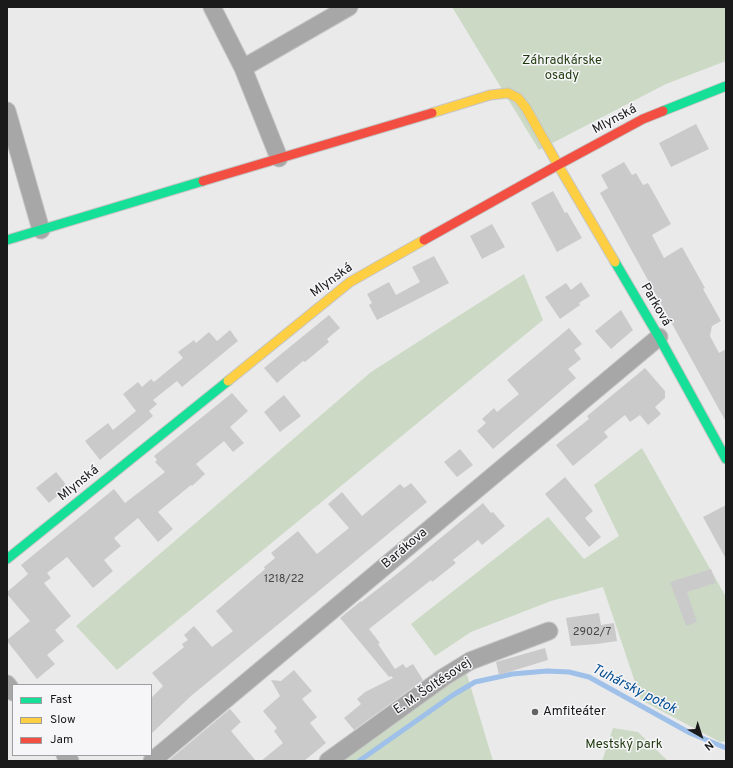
<!DOCTYPE html>
<meta charset="utf-8">
<style>
body{margin:0}
#map{position:relative;width:733px;height:768px;overflow:hidden;background:#eaeaeb;font-family:Overpass,sans-serif}
canvas{display:block}
.frame{position:absolute;inset:0;border:8px solid #1a1a1b;pointer-events:none}
.legend{position:absolute;left:12px;top:684px;width:140px;height:72px;box-sizing:border-box;background:#f6f6f9;border:1px solid #9e9ea0;margin:0;padding:5px 7px;list-style:none;font-size:12px;color:#1a1a1b}
.legend li{display:flex;align-items:center;gap:8px;height:20px}
.legend b{width:20px;border:1px solid #9e9ea0}
.north{position:absolute;left:681px;top:716px;width:40px;height:40px;-webkit-text-stroke:3px #f6f6f9;paint-order:stroke;rotate:141deg;font-size:11px;font-weight:700;line-height:16px;text-align:center;color:#1a1a1b}
.north::after{content:'';display:block;margin:auto;width:14px;height:18px;background:#1a1a1b;clip-path:polygon(50% 0,100% 100%,50% 72%,0 100%)}
</style>
<div id="map">
<canvas width="733" height="768"></canvas>
<div class="frame"></div>
<ul class="legend">
<li><b style="height:5px;background:#16e098"></b>Fast</li>
<li><b style="height:5px;background:#ffcf43"></b>Slow</li>
<li><b style="height:5px;background:#f24e42"></b>Jam</li>
</ul>
<div class="north">N</div>
</div>
<script>
const context = document.querySelector('canvas').getContext('2d');
context.lineJoin = 'round';
function paint(path, color) { context.fillStyle = color; context.fill(path, 'evenodd'); }
const toPath = rows => new Path2D(rows.map(r => 'M' + r).join(''));
function strokePath(path, color, width, dash) { context.strokeStyle = color; context.lineWidth = width; context.lineCap = dash ? 'butt' : 'round'; context.setLineDash(dash || []); context.stroke(path); }
function label(font, color, halo, rows, align = 'center') {
  context.font = font + ' Overpass,sans-serif'; context.lineWidth = 3; context.setLineDash([]); context.textBaseline = 'middle'; context.strokeStyle = halo; context.fillStyle = color; for (const [text, x, y, turn = 0] of rows) {
    context.save(); context.translate(x, y); context.rotate((+turn || 0) * Math.PI / 180); context.textAlign = isNaN(turn) ? turn : align; if (halo) context.strokeText(text, 0, 0); context.fillText(text, 0, 0); context.restore();
  }
}
paint(toPath([
 [452,7,726,7,726,61,666,84,539,150],
 [524,274,543,320,117,670,76,626,371,372],
 [642,448,726,597,726,741,720,742,641,700,603,587,551,601,471,632,435,656,411,624,548,517,584,559,619,536,594,485],
 [465,668,493,761,335,761],
 [613,728,638,732,668,761,602,761]
]), '#ccdac5');
strokePath(toPath([
 [359,761,453,695,475,682,512,674,547,671,569,672,589,677,690,733,726,748]
]), '#9ec0e9', 5);
paint(toPath([
 [696,124,709,149,671,167,659,143],
 [624,162,632,175,636,173,643,185,648,183,671,224,652,235,664,258,682,247,705,288,703,289,721,321,712,326,710,336,719,353,726,349,726,422,600,193,608,188,601,175],
 [553,191,565,213,567,212,582,238,557,252,531,203],
 [492,224,505,247,482,259,470,236],
 [434,256,449,283,377,320,369,305,372,303,367,294,389,282,396,295,420,282,412,267],
 [581,282,590,296,579,303,580,305,560,319,545,297,566,283,571,290],
 [621,310,633,330,611,349,595,331],
 [329,315,340,328,327,339,329,342,305,362,303,361,277,383,264,368],
 [569,328,582,344,574,350,581,359,568,369,576,378,493,449,477,431,486,423,482,419,494,408,497,412,519,394,507,380],
 [230,330,238,341,182,387,177,381,153,400,157,404,149,411,153,416,100,460,85,441,108,423,113,430,136,411,123,394,138,382,142,387,151,379,154,382,183,358,178,352,194,340,196,343,209,332,217,341],
 [645,368,665,391,665,398,655,407,661,414,648,425,640,415,630,422,625,415,604,432,608,437,573,466,556,445,589,419,587,416],
 [232,393,248,411,230,427,244,443,233,452,224,441,196,464,205,474,192,486,191,485,158,512,173,529,158,542,138,518,114,538,121,546,104,560,113,571,93,588,67,557,47,573,51,578,44,583,71,616,55,630,64,641,47,655,55,664,37,679,7,641,7,640,30,621,7,594,7,592,28,574,21,565,114,489,125,503,165,472,155,462,157,460,154,456],
 [284,395,301,416,280,432,264,412],
 [460,449,473,465,457,477,444,462],
 [56,472,68,487,49,503,36,488],
 [565,477,593,511,585,518,601,537,589,547,545,494],
 [411,483,427,502,191,696,151,734,151,698,163,686,152,673,184,647,182,644,188,640,184,635,194,626,212,647,233,631,216,611,265,569,264,567,275,558,271,553,298,531,317,554,349,528,328,504,342,492,362,516,400,484,404,488],
 [483,503,491,513,493,512,505,526,482,545,478,540,453,560,456,563,432,582,431,580,369,629,380,643,378,644,395,669,403,664,406,668,413,664,423,680,354,730,344,718,361,704,357,699,365,692,393,678,391,676,389,677,340,618,361,601,361,602,397,574],
 [726,505,726,559,703,517],
 [711,569,716,583,687,592,697,622,686,626,670,582],
 [599,613,601,625,614,623,617,641,597,644,571,646,566,618],
 [545,648,548,660,499,675,496,662],
 [294,670,312,691,302,699,317,717,310,723,326,743,304,761,261,761,283,743,274,731,277,728,263,711,280,696,271,680,281,681],
 [230,709,241,722,231,731,256,761,168,761]
]), '#cbcacb');
const street = toPath([
 [212,7,243,68],
 [7,111,41,230],
 [279,158,243,68,349,7],
 [7,684,13,692],
 [65,755,70,761],
 [152,761,659,337],
 [328,761,444,677,470,661,549,631]
]);
const fast = toPath([
 [663,111,726,86],
 [7,240,203,181],
 [615,262,659,337,726,459],
 [7,559,228,381]
]);
const slow = toPath([
 [432,113,490,95,508,93,518,98,526,108,558,165,615,262],
 [228,381,350,282,424,240]
]);
const jam = toPath([
 [203,181,432,113],
 [424,240,558,165,643,119,663,111]
]);
strokePath(street, '#c5c5c6', 19);
strokePath(fast, '#c5c5c6', 11);
strokePath(slow, '#c5c5c6', 11);
strokePath(jam, '#c5c5c6', 11);
strokePath(street, '#a8a7a7', 17);
strokePath(fast, '#16e098', 9);
strokePath(slow, '#ffcf43', 9);
strokePath(jam, '#f24e42', 9);
for (const [x, y, r, color] of [
 [535,712,4,"#636364"]
]) { const dot = new Path2D(); dot.arc(x, y, r, 0, 2 * Math.PI); context.fillStyle = color; context.fill(dot); strokePath(dot, '#f6f6f9', 1.5); }
label('11px', '#464647', null, [
 ["1218/22",284,580],
 ["2902/7",592,633]
]);
label('13px', '#1f3a0d', '#f6f6f9', [
 ["Záhradkárske",562,61],
 ["osady",562,76],
 ["Mestský park",624,745]
]);
label('13px', '#1a1a1b', '#f6f6f9', [
 ["Mlynská",615,120,-28],
 ["Mlynská",332,281,-36],
 ["Parková",655,305,60],
 ["Mlynská",79,484,-39],
 ["Barákova",405,549,-40],
 ["E. M. Šoltésovej",433,687,-34]
]);
label('13px', '#1a1a1b', '#f6f6f9', [
 ["Amfiteáter",543,712]
], 'left');
label('italic 14px', '#014c90', '#f6f6f9', [
 ["Tuhársky potok",634,690,27]
]);
</script>
